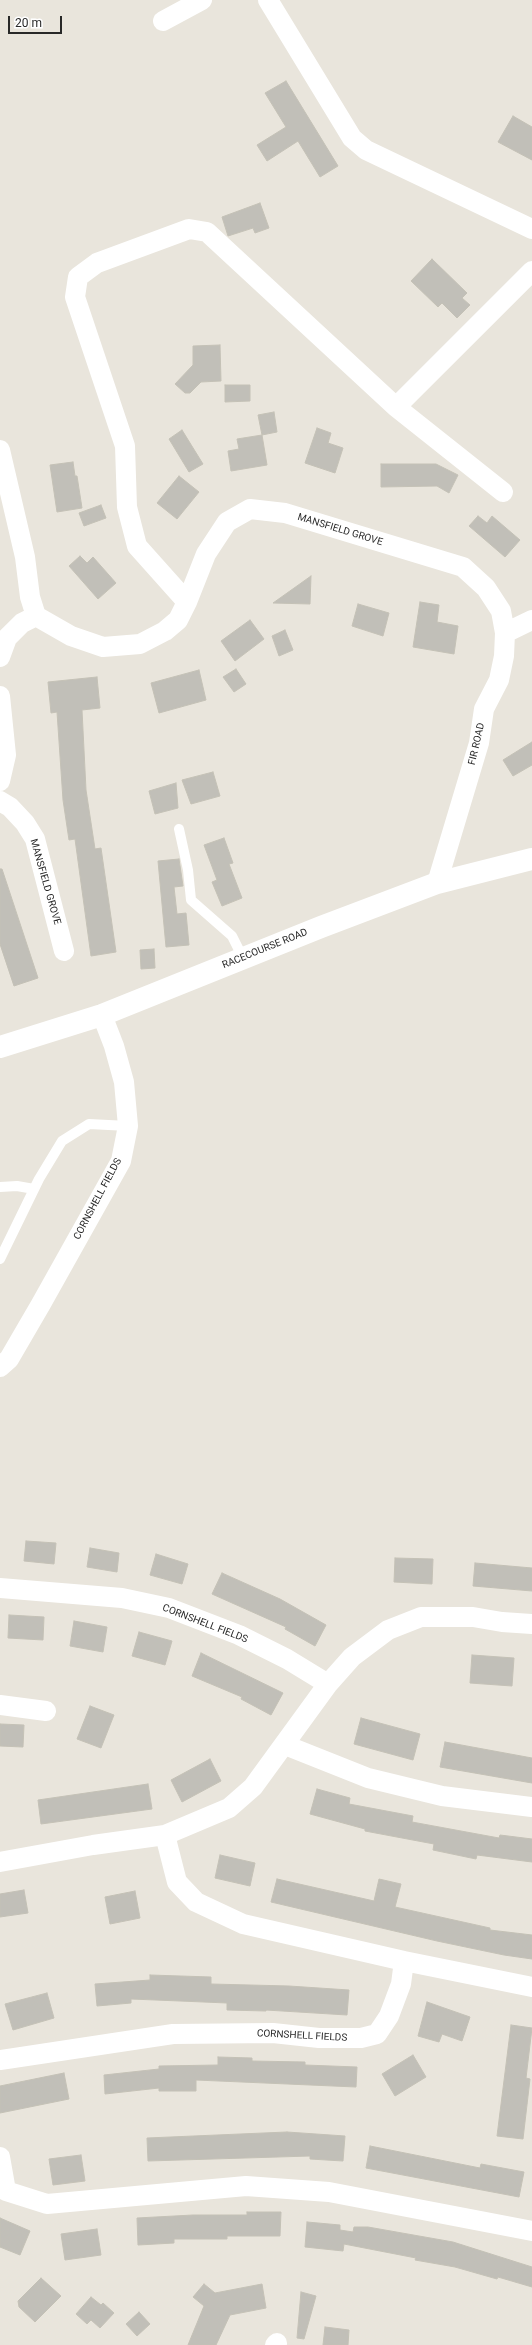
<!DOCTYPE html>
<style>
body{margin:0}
#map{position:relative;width:532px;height:2345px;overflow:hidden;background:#e9e5dc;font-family:Roboto,sans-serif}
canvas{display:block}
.scale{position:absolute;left:8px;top:16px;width:54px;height:18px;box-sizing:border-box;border:2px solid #282828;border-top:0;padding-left:5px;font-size:12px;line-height:14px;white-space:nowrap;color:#282828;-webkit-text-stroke:3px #fff;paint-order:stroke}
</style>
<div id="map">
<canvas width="532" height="2345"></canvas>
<div class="scale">20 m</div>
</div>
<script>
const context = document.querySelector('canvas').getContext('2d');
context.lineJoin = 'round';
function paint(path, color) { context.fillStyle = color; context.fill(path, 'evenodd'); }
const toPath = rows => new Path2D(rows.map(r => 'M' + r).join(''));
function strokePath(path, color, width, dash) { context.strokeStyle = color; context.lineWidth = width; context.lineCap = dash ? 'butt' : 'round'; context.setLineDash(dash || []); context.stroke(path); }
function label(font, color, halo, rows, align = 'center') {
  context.font = font + ' Roboto,sans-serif'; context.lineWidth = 3; context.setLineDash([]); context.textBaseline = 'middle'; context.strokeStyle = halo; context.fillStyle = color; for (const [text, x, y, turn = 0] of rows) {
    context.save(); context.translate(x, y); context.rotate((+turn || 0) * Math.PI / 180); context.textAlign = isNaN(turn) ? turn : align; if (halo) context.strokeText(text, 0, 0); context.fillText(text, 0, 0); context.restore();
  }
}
const building = toPath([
 [286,81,338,166,320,177,298,141,267,161,257,145,286,127,265,93,286,81],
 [513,116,532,127,532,160,498,142,513,116],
 [260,203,269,228,255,233,253,228,228,236,222,217,260,203],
 [432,259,467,293,462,298,470,305,457,318,442,303,438,307,411,281,432,259],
 [220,345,221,381,201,382,190,393,185,393,175,384,193,365,193,346,220,345],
 [225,385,250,385,250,401,225,402,225,385],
 [274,412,277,432,262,435,267,465,231,471,228,451,239,449,237,439,262,435,258,415,274,412],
 [317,428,331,433,328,443,343,448,335,473,305,463,317,428],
 [182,430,203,464,189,472,169,439,182,430],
 [73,462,75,476,77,476,82,508,57,512,50,465,73,462],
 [381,464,436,464,458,475,449,493,437,486,381,487,381,464],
 [179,476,199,492,177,519,157,503,179,476],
 [101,505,106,518,84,526,79,513,101,505],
 [478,516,487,523,492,516,520,540,505,557,469,526,478,516],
 [80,556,87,563,93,557,116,583,98,599,69,566,80,556],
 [311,576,310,604,273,603,311,576],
 [420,602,439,605,437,622,458,626,454,654,413,647,420,602],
 [358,604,389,613,383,636,352,626,358,604],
 [250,620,264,639,235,661,221,641,250,620],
 [285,630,293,650,279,656,272,636,285,630],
 [236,669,246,684,234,692,223,677,236,669],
 [199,670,206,700,159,713,151,683,199,670],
 [97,677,100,708,82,710,86,790,95,849,101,848,116,952,91,956,75,839,69,840,63,800,57,712,51,713,48,682,97,677],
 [532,742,532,765,513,776,503,760,532,742],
 [213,772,220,796,191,804,182,780,213,772],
 [176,783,178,808,155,814,149,791,176,783],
 [224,838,233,863,229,864,242,898,222,906,212,882,217,880,204,845,224,838],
 [179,859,183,886,174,887,177,914,186,913,189,945,166,947,158,861,179,859],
 [0,869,2,869,38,978,14,986,0,944,0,869],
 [154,949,155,968,141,969,140,950,154,949],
 [26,1541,56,1543,54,1564,24,1561,26,1541],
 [90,1548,119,1553,117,1572,87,1567,90,1548],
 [156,1554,188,1564,182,1584,150,1575,156,1554],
 [395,1558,433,1559,432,1584,394,1582,395,1558],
 [475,1563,532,1568,532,1591,473,1586,475,1563],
 [222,1573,280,1599,326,1625,315,1646,285,1629,286,1627,212,1594,222,1573],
 [9,1615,44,1617,43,1640,8,1638,9,1615],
 [74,1621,107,1627,103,1652,70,1646,74,1621],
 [139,1632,172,1641,165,1665,132,1656,139,1632],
 [201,1653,283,1693,271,1715,241,1699,242,1697,192,1676,201,1653],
 [472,1655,514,1658,512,1686,470,1683,472,1655],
 [90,1706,114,1715,101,1748,77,1739,90,1706],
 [361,1718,420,1734,413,1760,354,1744,361,1718],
 [0,1724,24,1725,23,1747,0,1746,0,1724],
 [445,1742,532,1758,532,1783,440,1767,445,1742],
 [210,1759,221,1781,182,1802,171,1780,210,1759],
 [148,1784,152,1809,41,1824,38,1800,148,1784],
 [317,1789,350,1798,349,1804,413,1816,412,1822,499,1838,500,1835,532,1839,532,1862,477,1855,476,1859,433,1850,434,1844,365,1831,365,1829,310,1814,317,1789],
 [220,1855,255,1863,250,1886,215,1878,220,1855],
 [277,1879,374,1901,379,1879,401,1884,395,1907,490,1928,490,1930,532,1935,532,1959,504,1955,437,1941,271,1902,277,1879],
 [24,1890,28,1913,0,1917,0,1894,24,1890],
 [135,1891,140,1918,110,1924,105,1897,135,1891],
 [150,1975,211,1977,211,1984,289,1986,349,1990,347,2015,266,2010,266,2011,227,2010,227,2003,180,2001,131,1999,131,2003,97,2006,95,1984,150,1980,150,1975],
 [47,1993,54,2018,13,2030,5,2004,47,1993],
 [427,2002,470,2017,462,2041,442,2034,439,2042,418,2036,427,2002],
 [511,2025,532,2028,526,2078,530,2079,523,2139,497,2136,511,2025],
 [413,2055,426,2077,395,2096,382,2074,413,2055],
 [218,2057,252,2058,252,2061,305,2062,305,2065,357,2067,356,2087,196,2080,196,2091,159,2091,159,2088,105,2094,104,2075,159,2069,159,2066,218,2065,218,2057],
 [64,2073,69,2099,0,2113,0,2086,64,2073],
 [287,2132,345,2136,343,2161,310,2159,310,2156,148,2161,147,2138,287,2132],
 [370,2146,480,2168,481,2164,524,2172,519,2197,366,2168,370,2146],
 [81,2155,85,2181,53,2185,49,2159,81,2155],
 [247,2212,281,2212,280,2236,227,2236,227,2239,174,2239,174,2243,138,2245,137,2218,193,2215,247,2215,247,2212],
 [0,2218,30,2231,20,2255,0,2247,0,2218],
 [307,2222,340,2225,340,2230,353,2232,354,2227,368,2227,453,2242,532,2267,532,2287,498,2277,497,2279,455,2267,415,2260,416,2258,344,2244,343,2251,305,2247,307,2222],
 [97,2229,101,2255,65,2260,61,2234,97,2229],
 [41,2278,61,2296,35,2322,19,2307,18,2301,41,2278],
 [204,2284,215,2293,262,2284,266,2308,230,2315,216,2345,188,2345,204,2306,193,2297,204,2284],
 [301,2292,316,2296,304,2339,297,2338,301,2292],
 [91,2297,101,2305,103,2303,114,2313,100,2328,91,2320,87,2324,76,2314,91,2297],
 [139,2312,150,2324,137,2336,126,2324,139,2312],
 [325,2327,349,2330,348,2345,323,2345,325,2327]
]);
paint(building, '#c1bfb8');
strokePath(building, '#c4c1b6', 1);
strokePath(toPath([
 [179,829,188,870,191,900,232,936,243,958],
 [0,1187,17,1186,34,1189],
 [0,1259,39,1179,62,1141,89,1124,128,1126]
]), '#fff', 10);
strokePath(toPath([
 [268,0,352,138,366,150,532,229],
 [163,21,202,0],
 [396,407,532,271],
 [0,450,25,557,30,597,36,616,71,636,103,647,140,644,165,631,178,620,187,602,206,554,227,522,250,509,285,513,463,567,486,588,501,611,505,633,504,656,499,680,484,709,479,743,437,883],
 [187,602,137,546,127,507,125,446,75,297,78,277,97,263,189,229,207,232,396,407,503,492],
 [505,633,532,620],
 [0,657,7,638,22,623,36,616],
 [0,696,6,755,0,781],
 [0,801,10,807,25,823,35,839,64,951],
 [0,1367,9,1359,41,1304,121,1161,128,1126,124,1082,114,1046,102,1015],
 [0,1588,122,1598,169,1608,239,1635,287,1659,328,1684,352,1657,388,1630,421,1617,473,1617,502,1622,532,1624],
 [0,1705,46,1711],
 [285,1745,368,1778,442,1796,532,1807],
 [0,1862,93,1845,165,1835,229,1808,253,1787,328,1684],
 [404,1961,532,1987],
 [0,2060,173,2034,273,2033,319,2038,361,2038,377,2034,389,2016,401,1984,404,1961,243,1924,196,1902,177,1882,165,1835],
 [0,2157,6,2191,47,2204,246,2186,329,2192,532,2231],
 [275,2345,277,2343]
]), '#fff', 20);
strokePath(toPath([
 [0,1047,102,1015,321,927,437,883,532,859]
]), '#fff', 22);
label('10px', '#282828', '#fff', [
 ["MANSFIELD GROVE",340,530,17],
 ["FIR ROAD",477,744,-77],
 ["MANSFIELD GROVE",45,882,74],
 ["RACECOURSE ROAD",265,949,-22],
 ["CORNSHELL FIELDS",98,1199,-62],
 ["CORNSHELL FIELDS",205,1624,21],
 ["CORNSHELL FIELDS",302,2036,3]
]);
</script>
